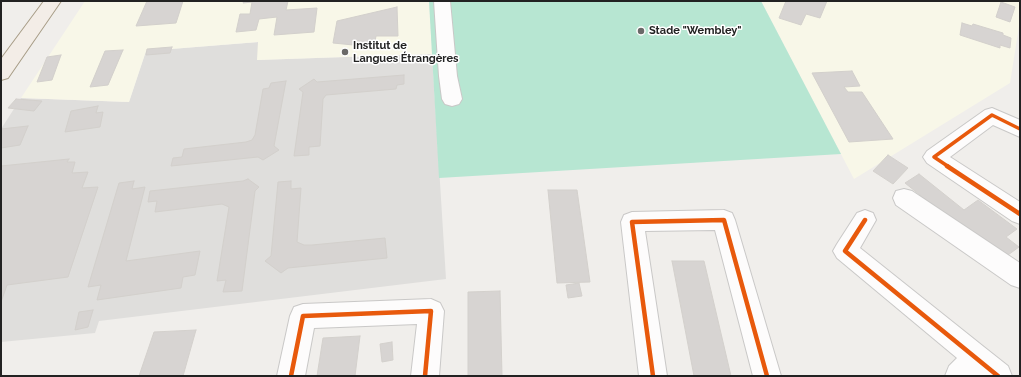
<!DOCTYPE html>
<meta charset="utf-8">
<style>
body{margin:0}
#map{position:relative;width:1021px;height:377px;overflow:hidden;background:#f0eeeb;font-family:Raleway,sans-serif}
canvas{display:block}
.frame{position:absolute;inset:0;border:2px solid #222;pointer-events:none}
</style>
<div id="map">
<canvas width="1021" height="377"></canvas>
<div class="frame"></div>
</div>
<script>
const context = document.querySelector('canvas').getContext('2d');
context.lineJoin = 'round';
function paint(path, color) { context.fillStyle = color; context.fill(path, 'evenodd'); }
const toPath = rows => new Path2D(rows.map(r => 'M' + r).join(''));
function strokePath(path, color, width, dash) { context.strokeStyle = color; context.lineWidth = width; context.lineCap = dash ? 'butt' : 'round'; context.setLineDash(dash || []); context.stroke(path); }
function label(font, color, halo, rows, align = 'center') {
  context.font = font + ' Raleway,sans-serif'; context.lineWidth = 3; context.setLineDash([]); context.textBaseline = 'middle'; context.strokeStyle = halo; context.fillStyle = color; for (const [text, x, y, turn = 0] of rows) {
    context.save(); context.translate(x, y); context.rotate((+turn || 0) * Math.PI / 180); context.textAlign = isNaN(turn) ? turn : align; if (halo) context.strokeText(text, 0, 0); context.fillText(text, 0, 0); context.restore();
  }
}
paint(toPath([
 [259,42,258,60,432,54,446,279,99,321,95,333,1,342,1,129,21,98,129,102,146,51]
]), '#dfdedc');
paint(toPath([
 [85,1,429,1,432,54,257,60,258,42,146,51,129,102,21,98],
 [761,1,1020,1,1020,20,1010,83,854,179]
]), '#f8f7e8');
paint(toPath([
 [429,1,761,1,841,154,439,178]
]), '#b7e6d2');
const building = toPath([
 [147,1,183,1,176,23,136,26,147,1],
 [244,1,288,1,286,10,317,8,314,32,274,35,277,17,259,19,256,30,236,32,240,14,250,14,252,2,243,3,244,1],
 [786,1,827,1,820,18,806,14,801,25,779,18,786,1],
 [1001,2,1015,7,1010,22,996,17,1001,2],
 [397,7,398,36,376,36,374,47,333,43,337,21,397,7],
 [962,23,972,26,973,24,1003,33,1003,35,1011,38,1010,48,1000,45,1000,48,960,35,962,23],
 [172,47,170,53,146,55,147,49,172,47],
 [123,50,108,85,90,87,105,51,123,50],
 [61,55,52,80,37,82,47,57,61,55],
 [852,71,860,86,844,87,848,92,862,92,893,139,849,142,812,73,852,71],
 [404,75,404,84,397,85,396,89,326,95,323,99,320,146,309,147,309,155,294,156,303,92,299,89,314,79,317,82,404,75],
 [286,81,274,146,279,150,263,160,258,157,171,166,173,158,182,157,184,149,246,142,252,140,255,135,263,89,269,88,271,83,286,81],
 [16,99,42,101,34,111,8,108,16,99],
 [98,106,96,113,103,112,100,127,65,132,71,111,98,106],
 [28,126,20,145,1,148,1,129,28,126],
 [888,155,908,168,893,184,873,171,888,155],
 [69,159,67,162,75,162,72,173,88,172,82,188,98,187,68,277,7,285,1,302,1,166,69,159],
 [919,174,964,210,978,200,1017,229,1006,237,1019,247,1001,260,905,183,919,174],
 [248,179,259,187,255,191,242,291,223,292,226,280,217,281,229,207,222,204,155,212,157,201,148,202,150,191,243,181,248,179],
 [134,181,132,189,145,187,126,261,200,251,195,275,183,277,181,288,97,300,101,285,88,287,119,183,134,181],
 [291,181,291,189,301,188,297,242,304,245,312,245,385,238,387,258,288,268,281,273,265,261,271,256,278,182,291,181],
 [548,190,577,190,590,282,557,283,548,190],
 [672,261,704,261,731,376,694,376,672,261],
 [579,283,582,296,568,298,566,285,579,283],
 [500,291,502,376,468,376,468,292,500,291],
 [93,310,88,327,75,330,79,312,93,310],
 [196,330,183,376,139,376,154,332,196,330],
 [360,336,355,376,317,376,323,338,360,336],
 [392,342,393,360,382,362,380,344,392,342]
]);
paint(building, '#d7d4d2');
strokePath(building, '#d3d0cc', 1);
const minor = toPath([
 [434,1,450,1,457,76,462,99,459,104,452,106,445,104,442,99,439,76,434,1],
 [992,108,1020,120,1020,137,993,125,950,157,1020,202,1020,224,1012,221,927,163,923,157,927,151,985,110,992,108],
 [904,189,912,191,1020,263,1020,288,1011,285,896,205,893,198,896,191,904,189],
 [724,210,732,213,735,220,781,376,753,376,715,230,645,231,667,376,639,376,621,222,624,215,632,212,724,210],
 [865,210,873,213,876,220,860,248,984,347,1008,366,1012,376,945,376,949,366,957,358,837,258,833,251,837,244,857,213,865,210],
 [431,299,440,303,444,311,439,376,411,376,417,324,314,328,305,376,277,376,290,316,294,307,303,304,431,299]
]);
const major = toPath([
 [44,1,61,1,8,78,1,80,1,59,44,1]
]);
strokePath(minor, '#c9c8c7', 2);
strokePath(major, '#a79c86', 2);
paint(minor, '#fdfcfc');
paint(major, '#f3ede7');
strokePath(toPath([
 [949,167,934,157,992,115,1020,129]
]), '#e8590c', 3.5);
strokePath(toPath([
 [947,166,1020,214],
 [865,220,845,251,998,376],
 [291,376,303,316,431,311,425,376],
 [653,376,632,222,724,220,767,376]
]), '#e8590c', 4.5);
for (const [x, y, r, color] of [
 [641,31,4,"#6a6968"],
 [345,52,4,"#6a6968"]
]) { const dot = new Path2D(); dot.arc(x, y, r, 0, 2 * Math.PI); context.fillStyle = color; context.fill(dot); strokePath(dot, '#fff', 1.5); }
label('bold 11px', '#222', '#fff', [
 ["Stade \"Wembley\"",649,31],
 ["Institut de",353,46],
 ["Langues Étrangères",353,59]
], 'left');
</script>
